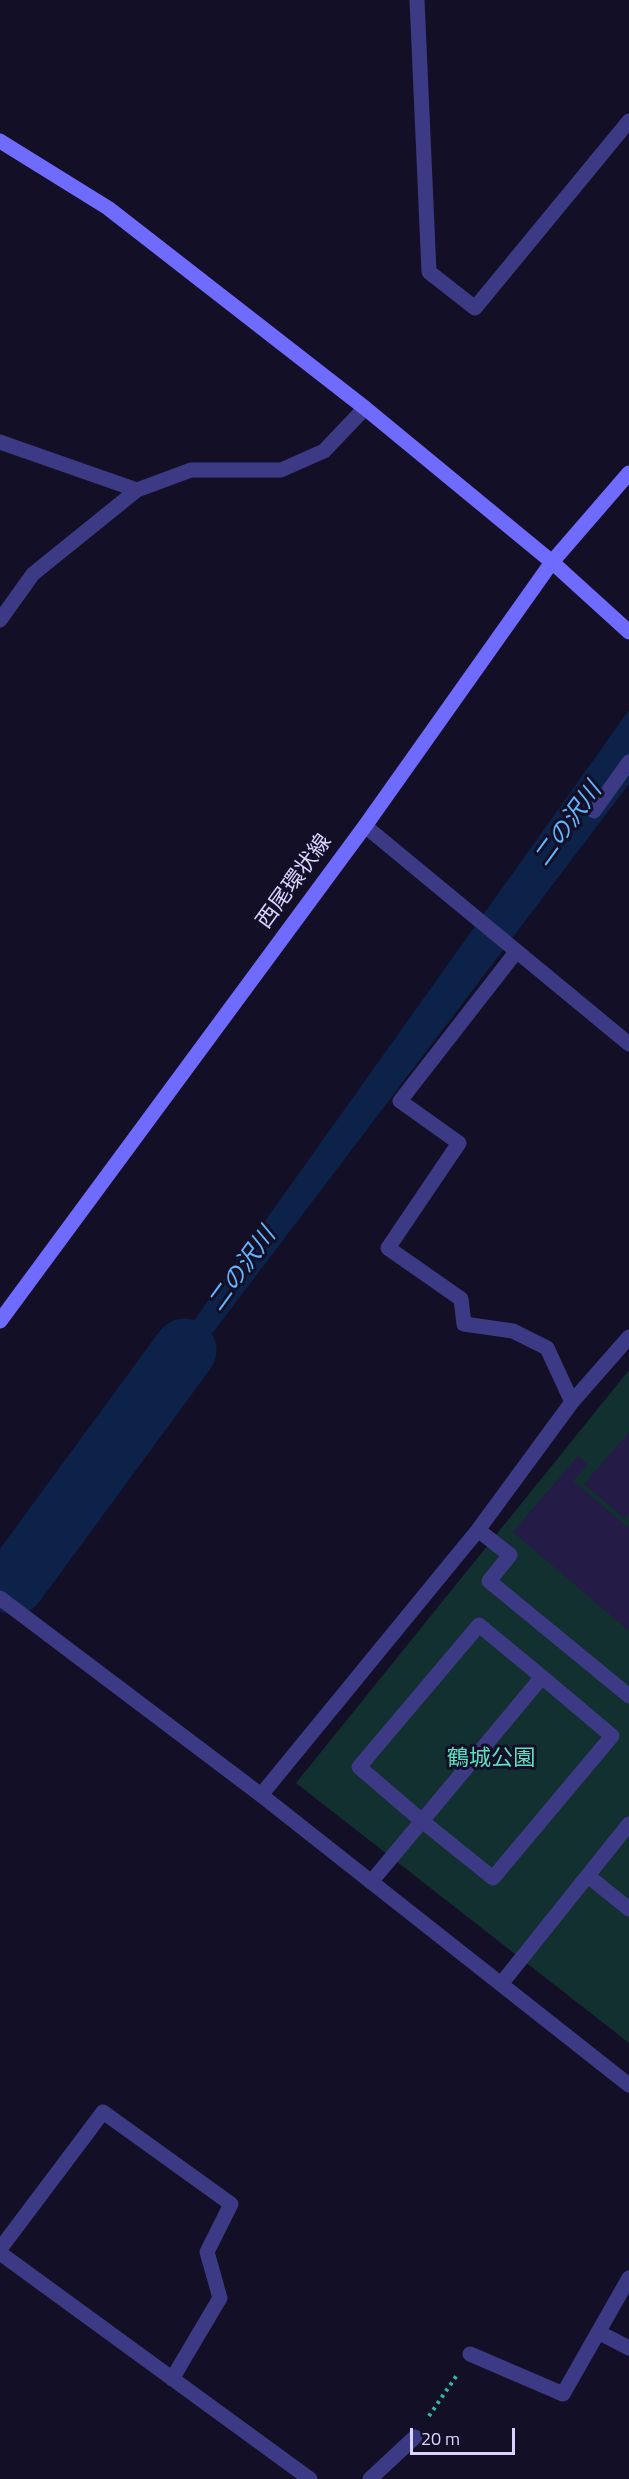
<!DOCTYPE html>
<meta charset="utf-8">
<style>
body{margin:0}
#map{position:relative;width:629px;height:2479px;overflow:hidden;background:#130f26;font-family:"Titillium Web",sans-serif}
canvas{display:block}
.scale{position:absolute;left:410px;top:2428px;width:105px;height:27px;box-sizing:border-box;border:3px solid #d9d4ff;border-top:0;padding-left:8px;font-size:18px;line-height:21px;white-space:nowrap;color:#d9d4ff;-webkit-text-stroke:4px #130f26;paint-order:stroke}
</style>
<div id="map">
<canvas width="629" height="2479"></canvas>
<div class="scale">20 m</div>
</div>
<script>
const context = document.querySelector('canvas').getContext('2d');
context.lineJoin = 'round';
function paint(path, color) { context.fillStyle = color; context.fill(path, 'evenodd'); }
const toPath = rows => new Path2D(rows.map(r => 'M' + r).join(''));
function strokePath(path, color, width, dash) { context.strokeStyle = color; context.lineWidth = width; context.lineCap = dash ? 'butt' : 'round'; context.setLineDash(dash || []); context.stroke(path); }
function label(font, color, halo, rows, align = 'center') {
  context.font = font + ' "Titillium Web","Noto Sans JP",sans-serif'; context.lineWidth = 6; context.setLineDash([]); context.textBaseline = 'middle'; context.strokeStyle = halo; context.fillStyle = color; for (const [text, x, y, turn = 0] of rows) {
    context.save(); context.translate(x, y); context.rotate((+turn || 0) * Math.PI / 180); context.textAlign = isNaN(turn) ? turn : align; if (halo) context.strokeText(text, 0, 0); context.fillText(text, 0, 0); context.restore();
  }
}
paint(toPath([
 [629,1370,629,2043,296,1783]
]), '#12302f');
paint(toPath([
 [629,710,629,784,139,1430,129,1412]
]), '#0c2248');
strokePath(toPath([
 [14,1583,185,1350]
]), '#0c2248', 63);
paint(toPath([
 [629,1432,629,1514,625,1519,584,1484],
 [578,1456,588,1464,573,1481,629,1528,629,1631,513,1532]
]), '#241b47');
strokePath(toPath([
 [429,2416,457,2375]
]), '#2fb8b0', 4, [3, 4.5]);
strokePath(toPath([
 [371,1882,422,1821,542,1677,612,1736,493,1878,422,1821,359,1767,479,1625,542,1677]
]), '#3d3a85', 15);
strokePath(toPath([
 [417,0,429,272,475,308,629,121],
 [0,442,137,490,191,470,281,470,324,451,365,408],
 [0,620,33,574,137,490],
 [594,811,629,762],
 [365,826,629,1044],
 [516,952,400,1101,459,1143,388,1248,461,1299,464,1324,513,1331,547,1348,572,1402],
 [478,1530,510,1555,489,1581,629,1696],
 [0,1598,261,1795,629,2085],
 [261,1795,478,1530,572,1402,629,1337],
 [588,1876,629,1909],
 [501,1984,629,1824],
 [0,2249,103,2112,231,2204,207,2252,220,2298,172,2379],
 [0,2253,310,2479],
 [600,2333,629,2348],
 [470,2354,563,2394,629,2278],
 [370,2479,415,2437]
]), '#3d3a85', 15);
strokePath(toPath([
 [0,141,108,208,365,408,552,562,629,632],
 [0,1321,365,826,552,562,629,473]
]), '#6f6bff', 15);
label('22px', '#d9d4ff', '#130f26', [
 ["西尾環状線",295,882,-54]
]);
label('22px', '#5fe0c0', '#130f26', [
 ["鶴城公園",491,1760]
]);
label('italic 24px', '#62b6ff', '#130f26', [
 ["二の沢川",569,825,-54],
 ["二の沢川",243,1270,-54]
]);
</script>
